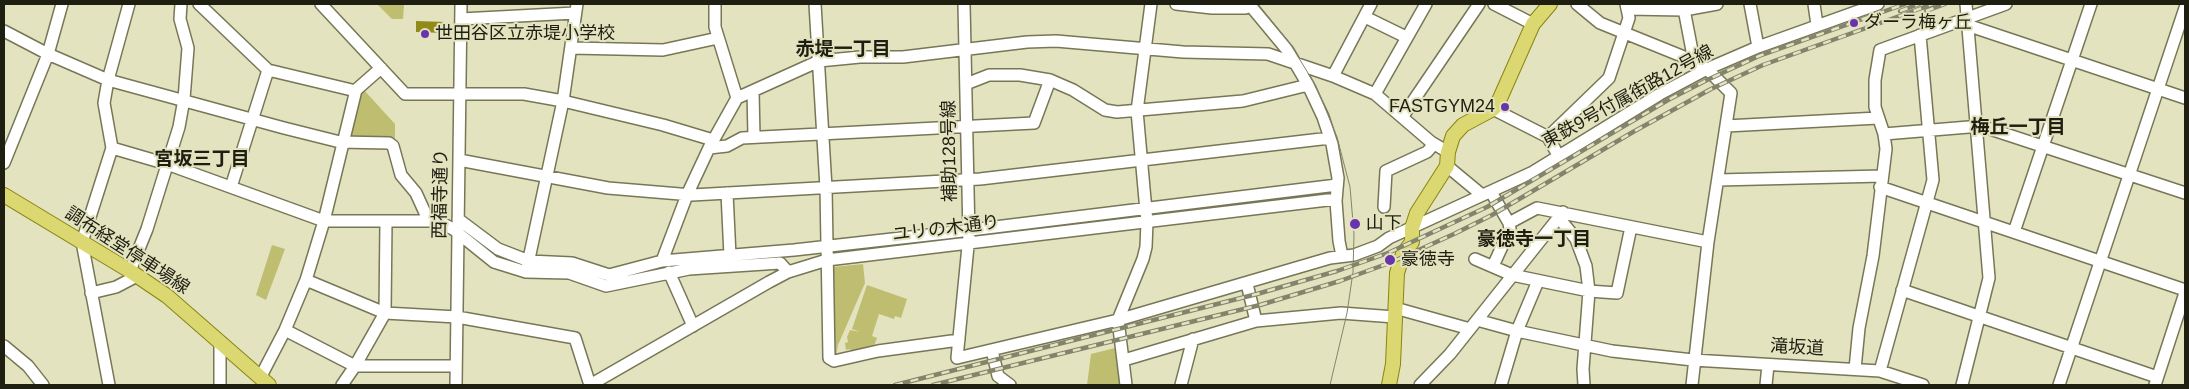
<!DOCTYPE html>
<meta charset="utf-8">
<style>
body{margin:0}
#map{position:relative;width:2189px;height:389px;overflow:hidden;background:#e3e3c0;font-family:Helvetica,sans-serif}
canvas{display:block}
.frame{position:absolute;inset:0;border:5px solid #1e1e11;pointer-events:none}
</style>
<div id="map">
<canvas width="2189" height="389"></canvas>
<div class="frame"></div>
</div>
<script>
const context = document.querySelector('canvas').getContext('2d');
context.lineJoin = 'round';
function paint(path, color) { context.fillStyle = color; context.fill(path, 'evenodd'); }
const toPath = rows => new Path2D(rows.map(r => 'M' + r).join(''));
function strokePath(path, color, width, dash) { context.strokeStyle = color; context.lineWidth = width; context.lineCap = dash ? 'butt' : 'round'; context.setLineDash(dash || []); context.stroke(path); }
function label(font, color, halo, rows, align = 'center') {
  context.font = font + ' Helvetica,"Noto Sans JP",sans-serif'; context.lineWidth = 4; context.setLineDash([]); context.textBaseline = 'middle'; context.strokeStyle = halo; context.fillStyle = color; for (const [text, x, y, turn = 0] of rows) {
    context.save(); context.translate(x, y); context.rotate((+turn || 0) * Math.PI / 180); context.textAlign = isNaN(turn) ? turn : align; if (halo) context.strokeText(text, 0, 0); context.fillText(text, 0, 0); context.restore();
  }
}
paint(toPath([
 [377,4,438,4,438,5,404,5,403,19,392,19],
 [363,89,395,124,395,139,350,140,357,94],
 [272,245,285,249,266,300,256,295],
 [863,264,865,283,838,345,836,357,831,355,830,271,833,267],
 [867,285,907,299,901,318,895,316,894,319,879,314,872,336,877,338,874,346,851,351,850,349,846,350,845,343,848,342,847,337,850,330,860,332,852,329],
 [1119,347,1123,385,1087,385,1091,354]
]), '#bfbd70');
paint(toPath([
 [416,21,445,22,445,33,416,32]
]), '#908b19');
const minor = toPath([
 [199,4,268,70,356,91],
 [321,4,405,94,524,94,563,101,663,125,713,140],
 [715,4,715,27,737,98],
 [815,4,826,188,829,358,834,361,878,351,959,340],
 [964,4,969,236,957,358,1118,320,1330,258,1354,255,1378,246,1389,238,1533,172,1660,94,1707,69,1758,47,1878,4],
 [1176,4,1212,8,1245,8,1251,6],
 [1249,4,1288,51,1308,85,1323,117,1332,144,1338,178,1336,201,1339,241,1342,256],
 [1494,4,1533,24],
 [1577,4,1600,23,1694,61,1707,69,1731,93,1708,242,1692,385],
 [1683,4,1694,61],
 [1750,4,1758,47],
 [1814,4,1817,25],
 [1627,9,1684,10,1717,4],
 [1365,17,1406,37],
 [461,19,575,13],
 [1968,28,1973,27,2185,98],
 [4,31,48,54,108,80,284,128,340,142,389,143,393,146,401,175,416,193,426,215,453,229,494,262,526,272,569,273,606,286,689,269,780,263,788,272],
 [572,48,663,50,718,38],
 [1333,76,1371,4],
 [966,84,989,75,1020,75,1050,80,1073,90,1105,110,1117,112,1243,101,1308,85],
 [753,91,754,137],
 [1375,94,1426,4],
 [1493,109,1548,137,1558,155],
 [1403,116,1479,4],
 [1726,126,1878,118],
 [1884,134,1981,126,2185,193],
 [1548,137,1609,78,1629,18,1626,4],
 [112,148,167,164,324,221,436,221],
 [709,148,727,146,742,138,1034,123,1050,80],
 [459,160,608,188,692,195,980,179,1330,138],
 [4,163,48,54,62,4],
 [1447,166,1482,195],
 [1718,180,1882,176],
 [231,187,268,70],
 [1880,187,2185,290],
 [1491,192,1509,223,1510,229,1493,266],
 [727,193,730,256],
 [1384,207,1386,171,1427,152,1434,144],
 [1559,218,1576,239,1586,266,1589,291,1583,369,1584,385],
 [458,219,498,249,529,261,572,263,609,275,662,261,794,250,946,233,1337,185],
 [1509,223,1537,208,1708,242],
 [2014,232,2091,4],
 [1475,259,1512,275,1589,291,1617,293,1631,227],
 [662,261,687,195,709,148,737,98,819,61,860,57,903,57,1027,42,1056,41,1183,52,1268,54,1333,76,1375,94,1431,142,1448,152],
 [527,268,563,101,577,4],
 [130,271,147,229,179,127,184,99,188,48,180,19,181,4],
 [669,272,693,326],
 [306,280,385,313,457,317,575,338,590,385],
 [1247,284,1256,321],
 [1902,290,2157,377],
 [91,293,116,287,137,276],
 [1395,308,1470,329],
 [1477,320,1517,331,1612,351,1693,360,1880,371,1923,385],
 [285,330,355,366,456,366],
 [4,346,28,366,43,385],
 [992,350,998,376,1010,385],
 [1124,360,1256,321,1341,313,1395,317],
 [1855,369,1859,328,1873,256,1886,149,1884,134,1875,107,1875,80,1880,50,2006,4],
 [1880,371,1933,180,1920,35],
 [260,378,285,330,306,280,324,221,356,90,381,68],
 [109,385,82,242,112,148,104,103,108,80,129,4],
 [220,385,220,346,221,342],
 [342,385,355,366,385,313,386,222],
 [456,385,461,4],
 [590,385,769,282,788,272,827,260,1336,199],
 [1126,385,1118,320,1143,259,1146,247,1147,222,1137,111,1151,4],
 [1181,385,1193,339],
 [1420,385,1450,354,1563,212],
 [1501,385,1517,331,1538,281],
 [1766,385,1768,365],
 [1962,385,1989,278,1966,4],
 [2059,385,2185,8],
 [2155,385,2185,293]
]);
const major = toPath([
 [4,195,130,271,167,296,269,385],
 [1389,385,1393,364,1397,273,1403,254,1412,242,1412,228,1417,213,1447,166,1448,152,1453,136,1463,125,1493,109,1498,103,1533,24,1550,4]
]);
strokePath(minor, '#777757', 14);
strokePath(major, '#898512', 16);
strokePath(minor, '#fff', 11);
strokePath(major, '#dbd771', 14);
strokePath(toPath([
 [1258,4,1289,42,1316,86,1337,137,1350,187,1354,234,1353,272,1347,313,1330,385]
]), '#84846c', 1);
const rail = toPath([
 [1900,11,1919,4],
 [1926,11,1945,4],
 [895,385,1257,294,1337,271,1388,253,1487,207,1668,100,1707,80,1759,56,1905,4],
 [933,385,1260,305,1340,281,1392,262,1454,234,1492,215,1633,132,1711,89,1763,65,1933,4]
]);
strokePath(rail, '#84846c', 4.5);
strokePath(rail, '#e3e3c0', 2.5, [8]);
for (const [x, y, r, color] of [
 [1854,23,5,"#6834ab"],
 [425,34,5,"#6834ab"],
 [1505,107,5,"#6834ab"],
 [1355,224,6,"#6834ab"],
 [1390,260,6,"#6834ab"]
]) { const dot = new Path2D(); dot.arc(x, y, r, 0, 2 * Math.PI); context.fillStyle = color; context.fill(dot); strokePath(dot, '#e3e3c0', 2); }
label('18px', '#1e1e11', '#e3e3c0', [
 ["ダーラ梅ヶ丘",1864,23],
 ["世田谷区立赤堤小学校",435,34],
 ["FASTGYM24",1495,107,"right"],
 ["山下",1366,224],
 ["豪徳寺",1401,260]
], 'left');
label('18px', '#1e1e11', '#e3e3c0', [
 ["東鉄9号付属街路12号線",1628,97,-29],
 ["補助128号線",950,151,-91],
 ["西福寺通り",441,194,-89],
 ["ユリの木通り",946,229,-7],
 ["調布経堂停車場線",127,251,33],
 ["滝坂道",1797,348,3]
]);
label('bold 19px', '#1e1e11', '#e3e3c0', [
 ["赤堤一丁目",843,50],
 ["梅丘一丁目",2018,128],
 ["宮坂三丁目",202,160],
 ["豪徳寺一丁目",1534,240]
]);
</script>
